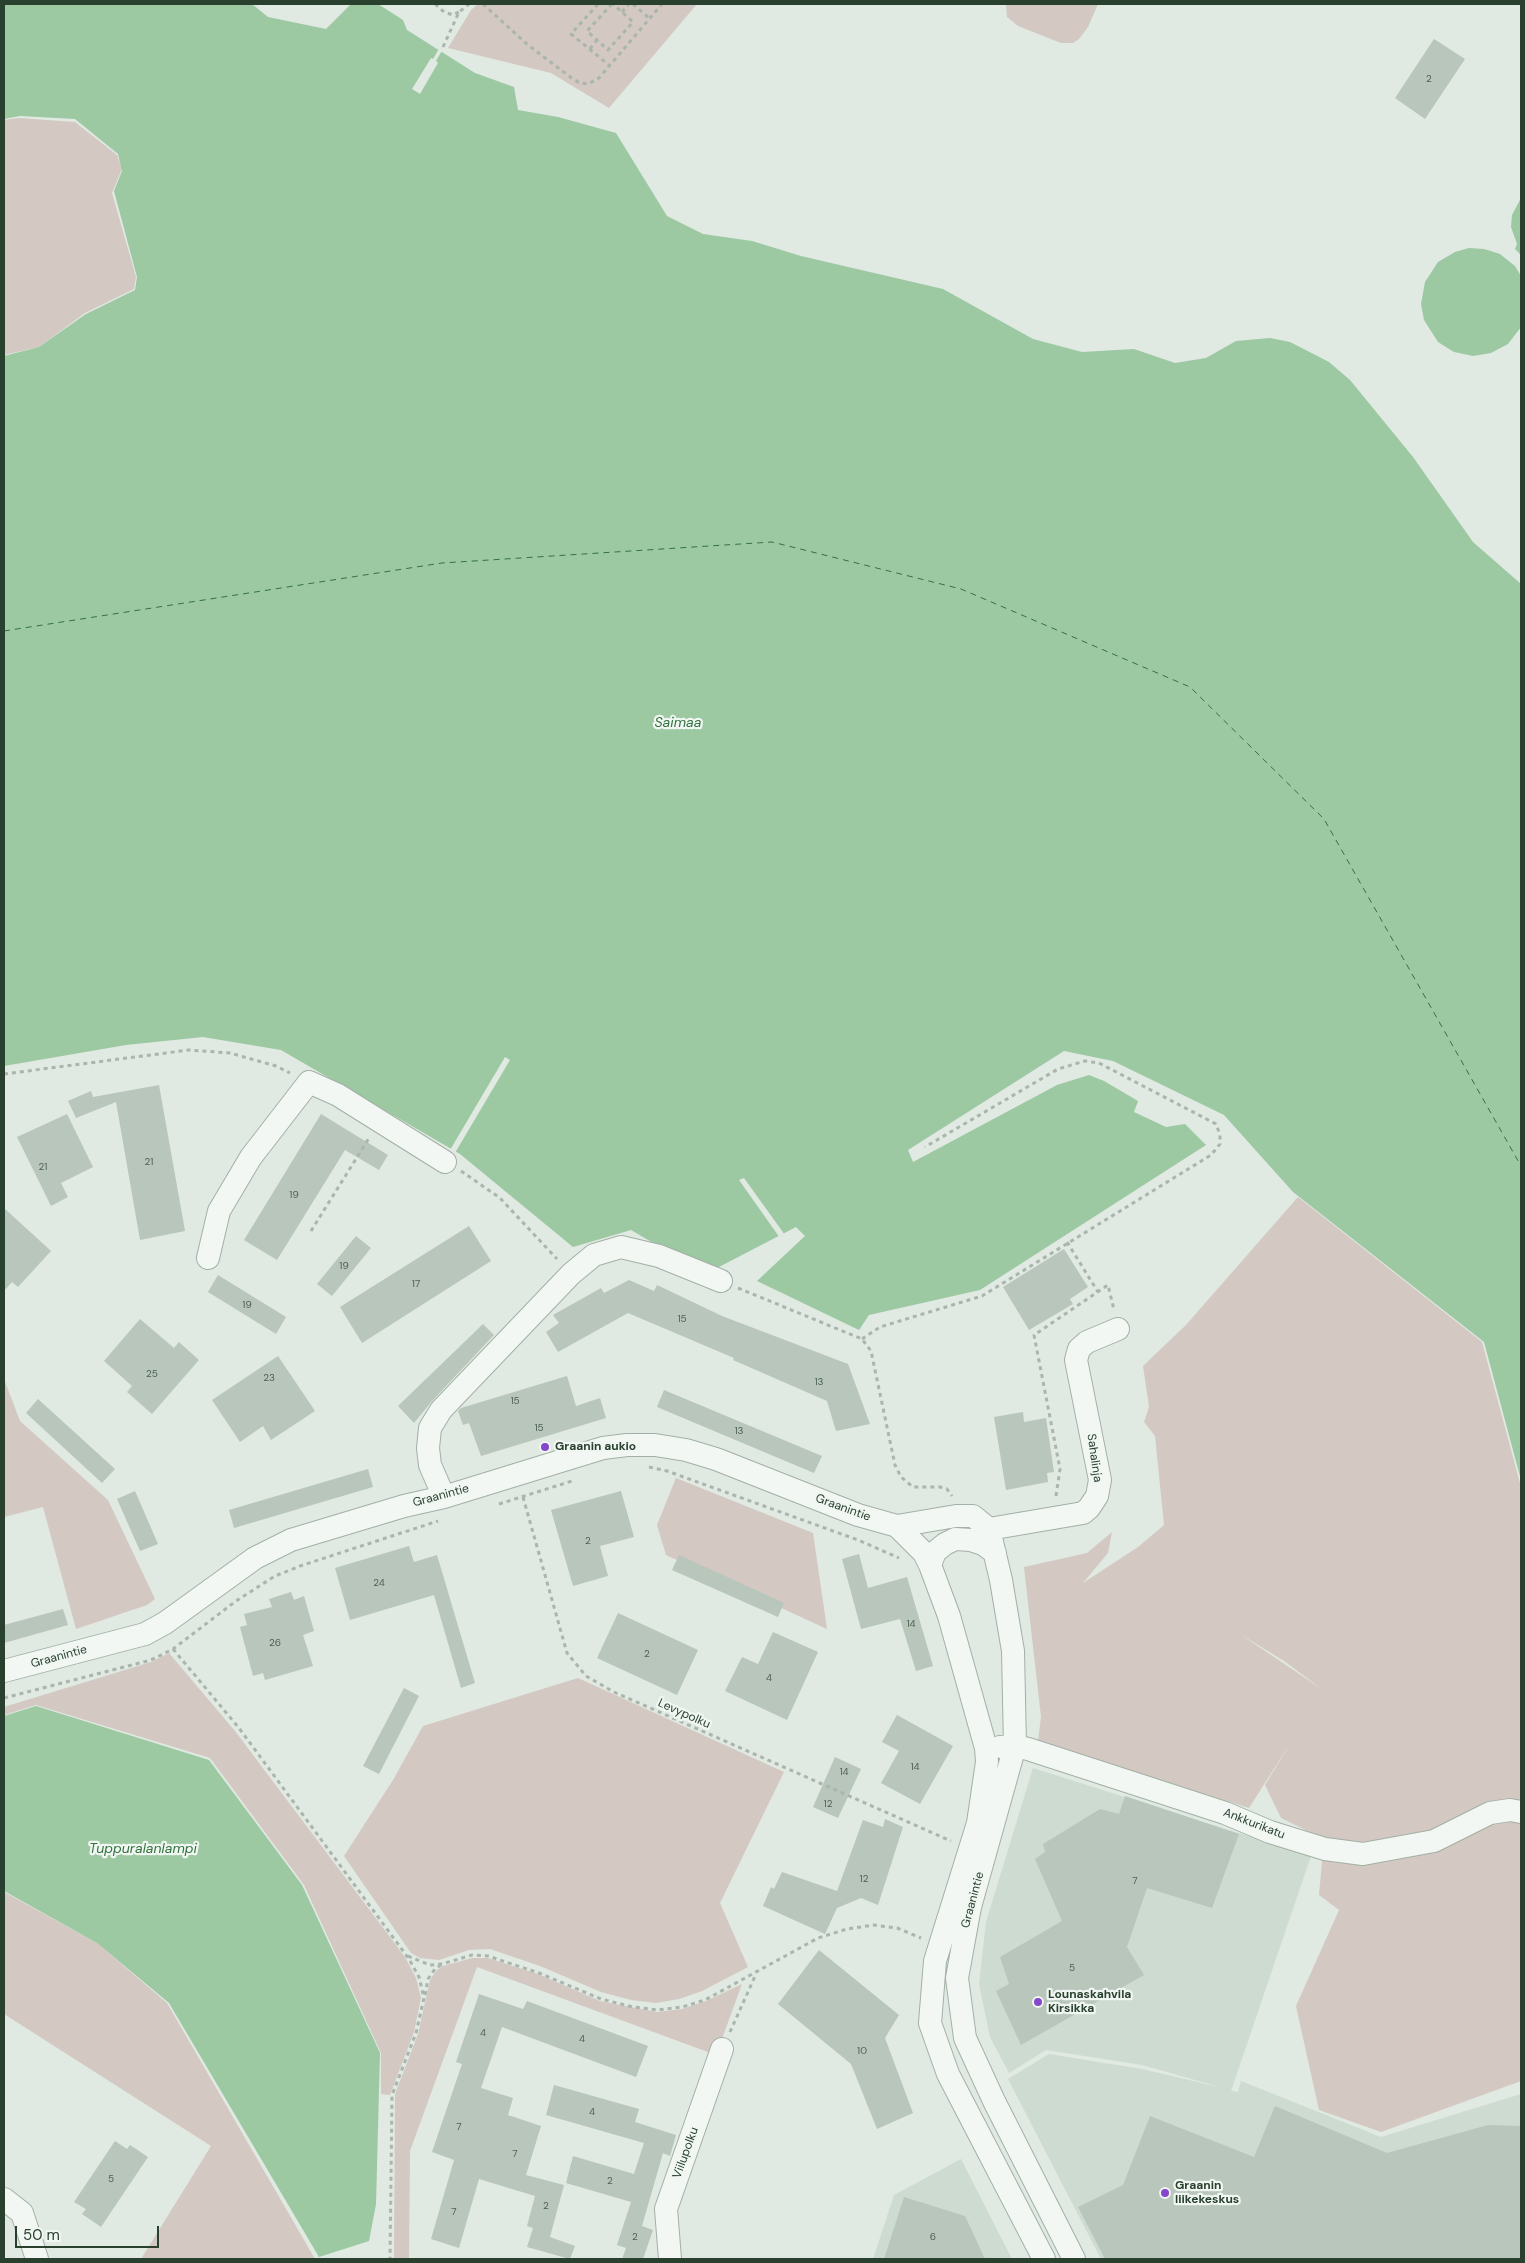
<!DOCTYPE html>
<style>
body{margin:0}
#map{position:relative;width:1525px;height:2263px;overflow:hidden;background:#e0e9e2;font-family:"DM Sans",sans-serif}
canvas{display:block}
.frame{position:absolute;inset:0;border:5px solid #29402f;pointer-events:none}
.scale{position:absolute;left:15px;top:2226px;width:144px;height:22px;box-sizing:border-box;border:2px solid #29402f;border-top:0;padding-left:6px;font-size:15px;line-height:18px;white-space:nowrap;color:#29402f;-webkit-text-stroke:4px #f0f6f1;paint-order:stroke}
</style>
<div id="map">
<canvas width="1525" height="2263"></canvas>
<div class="frame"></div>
<div class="scale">50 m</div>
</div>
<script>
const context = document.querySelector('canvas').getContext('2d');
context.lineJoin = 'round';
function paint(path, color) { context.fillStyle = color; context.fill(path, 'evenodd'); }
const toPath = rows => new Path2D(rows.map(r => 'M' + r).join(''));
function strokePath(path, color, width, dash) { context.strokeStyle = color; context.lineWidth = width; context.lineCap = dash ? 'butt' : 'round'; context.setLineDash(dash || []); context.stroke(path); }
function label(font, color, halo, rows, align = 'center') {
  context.font = font + ' "DM Sans",sans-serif'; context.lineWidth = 4.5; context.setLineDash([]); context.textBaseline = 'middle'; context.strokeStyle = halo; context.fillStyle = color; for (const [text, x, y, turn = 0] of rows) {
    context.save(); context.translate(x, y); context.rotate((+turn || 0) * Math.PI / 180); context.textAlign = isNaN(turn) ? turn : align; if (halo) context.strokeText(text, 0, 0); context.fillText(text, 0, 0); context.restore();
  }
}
paint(toPath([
 [1033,1768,1311,1856,1231,2091,1238,2092,1241,2081,1381,2137,1521,2094,1521,2259,1101,2259,1008,2079,1049,2054,1142,2069,1223,2088,1142,2065,1046,2050,1009,2073,990,2037,979,1984,986,1922],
 [961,2159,1012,2259,873,2259,894,2195]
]), '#cedbd1');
paint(toPath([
 [478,4,697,4,609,108,551,73,448,48,471,10],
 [1006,4,1098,4,1088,27,1079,39,1073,43,1061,43,1018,26,1007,17],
 [19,118,75,122,117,155,122,169,112,193,136,277,134,289,85,313,39,347,4,355,4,120],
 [1298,1197,1482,1342,1521,1487,1521,2081,1381,2132,1319,2110,1296,2006,1339,1910,1319,1895,1324,1839,1281,1818,1265,1785,1293,1739,1249,1808,1038,1741,1041,1717,1024,1567,1087,1553,1112,1532,1108,1553,1083,1583,1138,1547,1164,1525,1155,1436,1144,1422,1149,1407,1143,1366,1186,1325],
 [1240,1634,1284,1661,1323,1690],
 [4,1379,20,1421,108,1500,155,1599,147,1605,76,1629,43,1507,4,1517],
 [676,1478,813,1533,827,1629,666,1555,657,1525],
 [169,1653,235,1731,405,1957,416,1978,421,1998,414,2032,390,2095,381,2094,381,2053,304,1885,210,1758,36,1705,4,1715,4,1707,151,1662],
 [578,1678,784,1772,720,1903,748,1967,702,1991,679,1999,656,2003,631,2000,601,1992,540,1966,490,1949,469,1950,439,1960,420,1958,411,1953,344,1856,393,1780,423,1726],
 [4,1892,97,1943,167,2003,315,2259,141,2259,211,2146,4,2014],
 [472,1958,488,1958,538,1974,600,2001,657,2012,682,2009,706,2001,742,1984,716,2055,477,1967,410,2151,409,2259,394,2259,395,2094,418,2034,430,1980,437,1970,443,1966]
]), '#d3c8c2');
paint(toPath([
 [4,4,252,4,268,17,326,29,350,5,378,4,403,20,407,30,475,73,514,87,518,110,558,117,616,133,667,216,703,234,752,241,801,256,943,289,1033,339,1082,352,1134,349,1175,363,1206,358,1236,341,1270,338,1290,342,1329,362,1350,380,1413,457,1473,542,1521,584,1521,1480,1484,1342,1293,1192,1224,1115,1113,1061,1064,1051,908,1150,913,1162,1057,1085,1089,1075,1104,1081,1138,1101,1134,1112,1166,1127,1185,1124,1206,1145,980,1290,869,1315,859,1330,757,1281,805,1236,796,1227,717,1268,691,1265,631,1230,573,1247,460,1154,281,1050,203,1037,126,1045,4,1066,4,356,39,347,86,314,135,290,137,277,114,191,122,171,118,154,75,119,20,116,4,119],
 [1521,198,1521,255,1515,249,1517,244,1511,227,1512,215],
 [1469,248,1484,249,1500,254,1515,266,1521,276,1521,327,1508,344,1491,353,1473,356,1454,352,1438,342,1424,320,1421,304,1425,282,1438,262,1455,252],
 [36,1706,209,1760,302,1885,380,2053,376,2204,369,2241,319,2257,169,2003,97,1943,4,1891,4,1716]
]), '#9cc8a2');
paint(toPath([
 [440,47,443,49,436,61,438,63,420,94,412,89,431,58,433,59],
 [505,1057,510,1060,455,1153,450,1150],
 [744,1178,785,1235,780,1238,739,1180]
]), '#e0e9e2');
strokePath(toPath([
 [4,631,442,563,772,542,961,589,1190,687,1324,819,1521,1166]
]), '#34733f', 1, [6, 5]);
paint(toPath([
 [1434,39,1465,59,1425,119,1395,98],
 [159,1085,185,1231,140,1240,116,1102,76,1118,68,1101,91,1091,93,1097],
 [67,1114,93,1167,61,1183,68,1197,51,1206,17,1137],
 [321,1114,388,1155,379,1170,345,1150,277,1260,244,1240],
 [4,1208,51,1251,18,1287,12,1282,4,1291],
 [469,1226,491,1261,362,1343,340,1307],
 [356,1236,371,1248,332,1296,317,1284],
 [1064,1249,1088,1287,1070,1299,1073,1304,1029,1330,1003,1287],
 [218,1275,286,1317,276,1334,208,1292],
 [629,1280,654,1291,657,1285,722,1316,848,1364,870,1424,836,1431,827,1401,733,1360,734,1358,628,1313,558,1352,546,1332,559,1323,553,1315,601,1288,604,1293],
 [140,1319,174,1348,179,1342,199,1360,152,1414,127,1392,132,1386,104,1361],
 [483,1324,494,1335,432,1401,414,1423,398,1406],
 [278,1356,315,1411,271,1440,263,1426,240,1442,212,1400],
 [567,1376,576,1406,600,1398,606,1418,481,1456,469,1423,463,1425,458,1411,461,1408],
 [664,1390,822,1456,814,1473,657,1407],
 [38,1399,115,1469,102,1483,26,1413],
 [1023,1412,1024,1422,1046,1418,1054,1472,1047,1473,1048,1482,1006,1490,994,1417],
 [368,1469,373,1487,234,1528,229,1510],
 [135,1491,158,1544,140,1551,117,1499],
 [621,1491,634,1537,600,1546,608,1576,573,1586,551,1510],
 [409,1546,414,1562,437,1555,475,1683,461,1688,434,1595,350,1620,335,1568],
 [859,1554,868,1588,907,1577,933,1666,916,1671,900,1619,861,1629,842,1559],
 [679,1555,784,1603,778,1617,672,1570],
 [291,1592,294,1600,304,1596,314,1631,303,1635,313,1666,265,1680,263,1673,253,1676,240,1627,247,1625,244,1614,272,1607,269,1599],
 [63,1609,68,1625,4,1643,4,1625],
 [618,1613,698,1650,677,1695,597,1658],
 [773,1632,818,1652,787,1720,725,1691,742,1657,758,1664],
 [404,1688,419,1696,379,1774,363,1766],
 [897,1715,953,1746,920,1804,881,1783,899,1751,882,1742],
 [835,1757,861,1769,838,1818,813,1807],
 [1125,1796,1239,1834,1212,1908,1147,1888,1127,1947,1144,1975,1021,2045,996,1991,1009,1984,1000,1957,1062,1921,1035,1859,1045,1852,1043,1844,1100,1809,1119,1814],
 [885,1819,903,1827,878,1905,861,1898,837,1908,825,1934,763,1906,771,1887,774,1889,782,1872,837,1891,863,1820,883,1827],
 [819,1950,899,2015,885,2038,913,2113,877,2129,851,2064,778,2004],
 [479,1994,523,2009,527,2001,648,2046,636,2077,502,2027,481,2088,513,2098,508,2115,541,2126,526,2175,564,2185,550,2237,575,2246,570,2259,527,2247,533,2228,527,2226,535,2196,479,2179,459,2248,431,2239,454,2160,432,2152,462,2064,456,2062],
 [554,2085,639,2109,635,2122,676,2135,670,2156,663,2153,642,2226,653,2230,643,2259,622,2259,626,2248,617,2245,631,2202,566,2183,573,2156,634,2174,644,2143,546,2115],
 [1275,2106,1387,2153,1488,2125,1521,2126,1521,2259,1105,2259,1078,2207,1123,2185,1150,2116,1254,2157],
 [115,2141,127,2149,130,2145,148,2157,101,2227,82,2214,86,2209,74,2202],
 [904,2197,965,2216,985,2259,884,2259]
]), '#b8c6bb');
const minor = toPath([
 [208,1258,219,1211,251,1157,309,1082,338,1095,445,1162],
 [444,1497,430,1465,428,1448,430,1428,441,1410,571,1274,594,1255,621,1247,659,1256,721,1281],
 [897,1526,956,1516,973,1516,989,1529,1001,1580,1013,1651,1015,1746,970,1907,957,1978,965,2038,994,2101,1074,2259],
 [989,1529,1083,1513,1089,1508,1097,1496,1100,1480,1076,1360,1079,1349,1087,1342,1118,1329],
 [930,1565,935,1552,945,1544,955,1539,971,1540,983,1544,995,1553],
 [4,1671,145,1634,165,1623,255,1558,291,1540,404,1506,444,1497,603,1448,627,1445,655,1445,686,1450,716,1459,858,1515,897,1526,924,1553,930,1565,949,1616,986,1748,987,1762,978,1823,935,1961,930,2023,948,2074,1044,2259],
 [1000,1747,1015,1746,1028,1749,1225,1813,1270,1832,1325,1849,1363,1854,1434,1841,1490,1813,1510,1810,1521,1812],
 [4,2199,22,2213,37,2259],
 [670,2259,666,2209,722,2049]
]);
strokePath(minor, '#a2b0a5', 24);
strokePath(toPath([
 [435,4,444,12,453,15,459,12],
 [483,4,528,45,573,79,580,83,588,84,599,78,662,4],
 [598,4,571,34,609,65],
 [612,4,587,31,608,50,633,22,613,4],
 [633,4,649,18],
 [622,12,629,4],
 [443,47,459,12,469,4],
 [590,49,597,40],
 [4,1074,189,1050,230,1053,276,1066,290,1073],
 [461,1171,500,1198,557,1259],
 [311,1231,369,1138],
 [1067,1242,1098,1292],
 [738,1288,862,1339,871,1351,895,1465,901,1477,913,1487,940,1487,947,1489,952,1496],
 [862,1339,880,1327,982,1296,1211,1155,1220,1144,1220,1135,1216,1124,1099,1063,1085,1061,1058,1069,925,1147],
 [649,1467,667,1471,858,1540,899,1558],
 [1056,1496,1060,1469,1034,1335,1108,1285,1114,1310],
 [523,1497,567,1653,586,1676,614,1692,951,1841],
 [499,1504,572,1481],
 [173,1649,239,1728,409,1959,419,1977,424,1998,416,2033,392,2095,390,2259],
 [4,1698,151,1660,173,1649,236,1601,275,1576,300,1566,438,1521],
 [408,1956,430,1965,442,1964,472,1955,488,1956,539,1973,601,1999,633,2007,657,2010,682,2007,705,2000,818,1938,847,1929,874,1925,897,1928,921,1938],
 [425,1995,428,1979,435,1969,441,1965],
 [730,2032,756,1974]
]), '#aab5ad', 3, [4, 4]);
strokePath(minor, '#f3f7f4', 22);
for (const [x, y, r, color] of [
 [545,1447,5,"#8548cb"],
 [1038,2002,5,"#8548cb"],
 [1165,2193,5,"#8548cb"]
]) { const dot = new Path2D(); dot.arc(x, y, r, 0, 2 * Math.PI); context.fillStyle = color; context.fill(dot); strokePath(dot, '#f0f6f1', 2); }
label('10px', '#4d6252', null, [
 ["2",1429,79],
 ["21",149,1162],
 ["21",43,1167],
 ["19",294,1195],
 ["19",344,1266],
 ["17",416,1284],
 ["19",247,1305],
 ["15",682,1319],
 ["25",152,1374],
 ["23",269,1378],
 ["13",819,1382],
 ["15",515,1401],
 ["15",539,1428],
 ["13",739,1431],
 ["2",588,1541],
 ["24",379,1583],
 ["14",911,1624],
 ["26",275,1643],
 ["2",647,1654],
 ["4",769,1678],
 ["14",915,1767],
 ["14",844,1772],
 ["12",828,1804],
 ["12",864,1879],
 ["7",1135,1881],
 ["5",1072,1968],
 ["4",483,2033],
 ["4",582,2039],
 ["10",862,2051],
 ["4",592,2112],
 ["7",459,2127],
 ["7",515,2154],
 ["5",111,2179],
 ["2",610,2181],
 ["2",546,2206],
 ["7",454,2212],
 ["2",635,2237],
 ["6",933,2237]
]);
label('bold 12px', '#29402f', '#f0f6f1', [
 ["Graanin aukio",555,1447],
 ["Lounaskahvila",1048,1995],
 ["Kirsikka",1048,2009],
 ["Graanin",1175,2186],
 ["liikekeskus",1175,2200]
], 'left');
label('12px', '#29402f', '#f0f6f1', [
 ["Sahalinja",1094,1458,82],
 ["Graanintie",441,1496,-15],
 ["Graanintie",843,1508,20],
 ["Graanintie",59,1657,-15],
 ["Levypolku",684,1714,24],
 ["Ankkurikatu",1254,1824,21],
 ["Graanintie",973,1900,-75],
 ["Viilupolku",686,2153,-70]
]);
label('italic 14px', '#34733f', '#f0f6f1', [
 ["Saimaa",678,723],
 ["Tuppuralanlampi",143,1849]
]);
</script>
